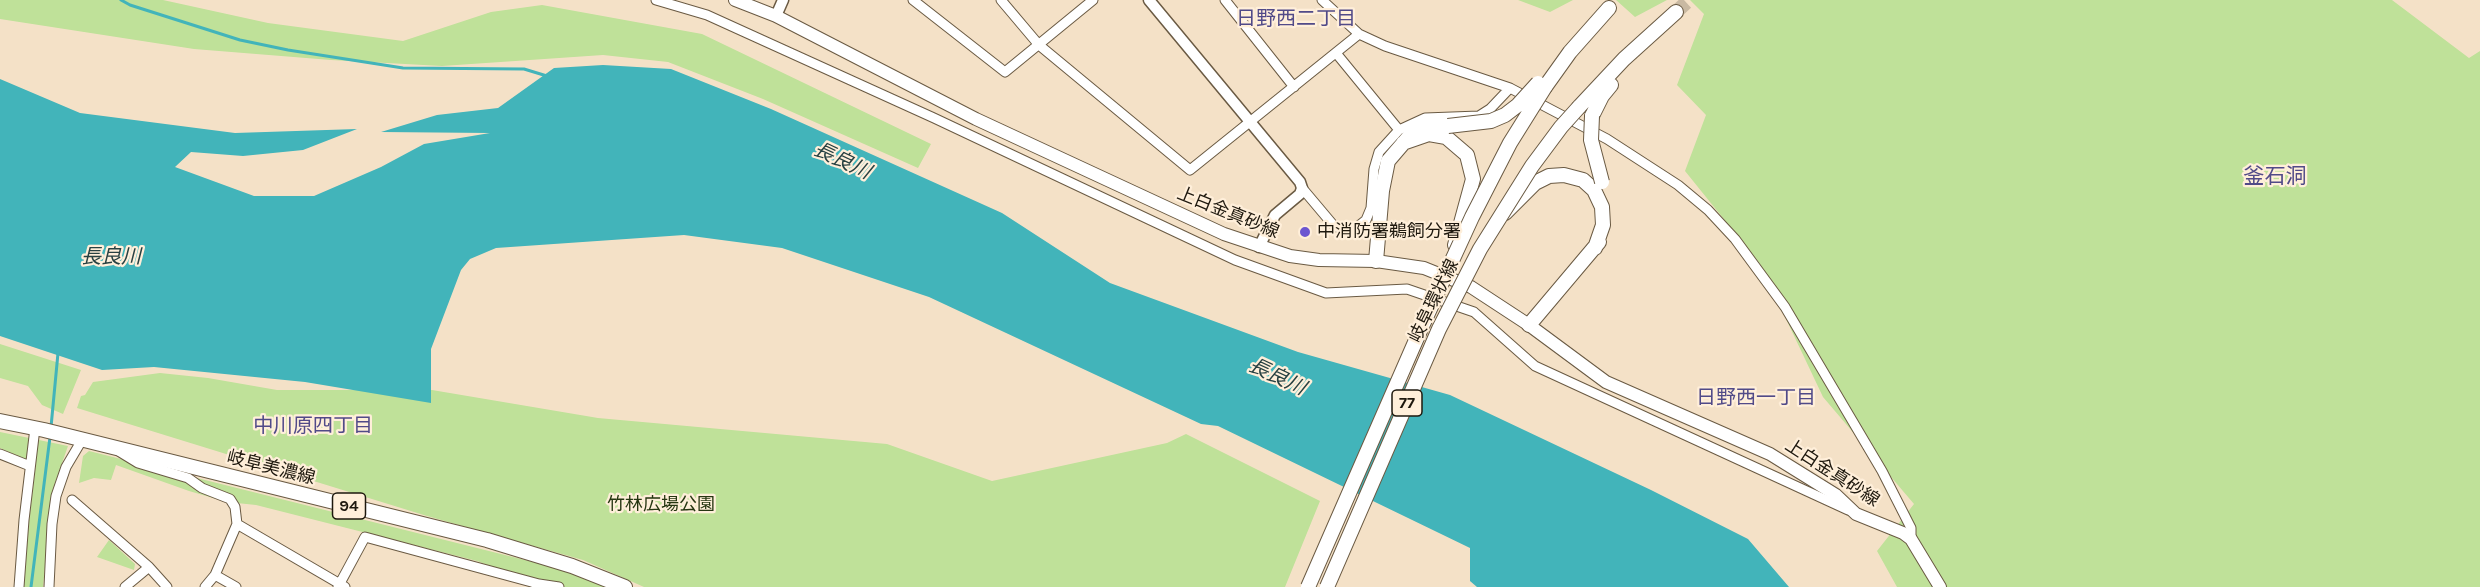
<!DOCTYPE html>
<meta charset="utf-8">
<style>
body{margin:0}
canvas{display:block;background:#f4e1c7}
</style>
<canvas width="2480" height="587"></canvas>
<script>
const context = document.querySelector('canvas').getContext('2d');
context.lineJoin = 'round';
function paint(path, color) { context.fillStyle = color; context.fill(path, 'evenodd'); }
const toPath = rows => new Path2D(rows.map(r => 'M' + r).join(''));
function strokePath(path, color, width, dash) { context.strokeStyle = color; context.lineWidth = width; context.lineCap = dash ? 'butt' : 'round'; context.setLineDash(dash || []); context.stroke(path); }
function label(font, color, halo, rows, align = 'center') {
  context.font = font + ' Karla,"Noto Sans JP",sans-serif'; context.lineWidth = 4.5; context.setLineDash([]); context.textBaseline = 'middle'; context.strokeStyle = halo; context.fillStyle = color; for (const [text, x, y, turn = 0] of rows) {
    context.save(); context.translate(x, y); context.rotate((+turn || 0) * Math.PI / 180); context.textAlign = isNaN(turn) ? turn : align; if (halo) context.strokeText(text, 0, 0); context.fillText(text, 0, 0); context.restore();
  }
}
paint(toPath([
 [0,0,163,0,268,23,403,41,491,12,542,5,702,34,931,144,918,168,763,99,668,62,603,55,442,66,331,60,194,49,0,19],
 [1518,0,1573,0,1550,12],
 [1616,0,1667,0,1635,17],
 [1690,0,2392,0,2469,58,2480,51,2480,587,1897,587,1877,551,1914,504,1823,397,1760,264,1685,171,1706,115,1677,85,1704,14],
 [0,344,81,370,63,414,42,405,28,386,0,378],
 [160,373,208,378,277,390,432,390,598,418,887,444,992,481,1167,443,1186,434,1320,501,1285,587,644,587,583,560,427,516,77,408,81,396,85,395,93,382],
 [0,432,68,446,53,489,43,587,21,587,36,464,0,448],
 [89,451,569,571,609,587,530,587,525,575,501,570,477,561,256,505,227,502,189,491,116,465,111,480,94,478,79,483,83,456],
 [109,540,135,564,134,570,97,557]
]), '#bfe199');
paint(toPath([
 [603,65,671,69,771,109,1002,213,1110,283,1298,352,1450,395,1651,490,1748,539,1789,587,1477,587,1470,581,1470,548,1218,426,1201,424,929,297,782,248,684,235,496,248,470,259,461,270,431,349,431,403,305,382,154,367,102,370,0,336,0,79,80,113,235,133,357,129,303,150,243,156,191,152,175,167,254,196,314,196,381,167,424,144,490,133,381,132,437,115,498,108,554,68]
]), '#42b4ba');
strokePath(toPath([
 [121,0,130,5,240,40,288,50,403,68,524,69,547,76],
 [51,427,58,353],
 [31,587,50,437]
]), '#42b4ba', 3);
strokePath(toPath([
 [1676,12,1689,0]
]), '#c9b9a2', 14, [14, 7]);
const minor = toPath([
 [656,0,707,15,934,118,1235,260,1326,293,1407,289,1474,312,1535,366,1848,510],
 [913,0,1005,72,1093,0],
 [1001,0,1039,45,1190,170,1359,34],
 [1225,0,1294,87],
 [1336,53,1399,130],
 [1510,88,1607,139,1678,185,1708,210,1735,239,1785,307,1882,471,1911,528,1911,539],
 [1302,188,1334,226,1345,230,1356,228,1366,220,1371,208,1374,169,1379,152,1399,130,1425,118,1479,116,1490,109,1510,88,1385,46,1359,34,1322,0],
 [120,452,138,463,188,478,202,488,230,499,235,507,237,524],
 [0,454,30,466],
 [72,500,149,567,167,587],
 [215,575,236,587],
 [19,587,24,520,35,428],
 [49,587,52,524,56,496,66,467,82,440],
 [125,587,149,567],
 [205,587,215,575,237,524,345,587],
 [338,587,365,537,539,584],
 [536,587,539,584,559,587]
]);
const tertiary = toPath([
 [1149,0,1300,182,1302,188,1300,194,1275,215,1259,247],
 [776,16,783,0]
]);
const secondary = toPath([
 [735,0,776,16,976,119,1224,234,1290,256,1319,260,1376,261,1424,268,1471,287,1529,325,1606,382,1770,454,1836,495,1856,514,1903,533,1911,539,1940,587]
]);
const primary = toPath([
 [1545,87,1570,52,1609,8],
 [1579,107,1624,59,1676,12],
 [1592,116,1602,96,1611,85],
 [1403,143,1429,134,1446,137,1467,155,1473,179,1455,245],
 [1505,213,1535,183,1549,176,1564,175,1583,180,1594,190,1602,207,1603,225,1595,248],
 [1376,261,1382,191,1388,161,1412,133,1427,128,1448,126],
 [1529,325,1599,242],
 [0,421,44,430,487,540,572,566,625,587]
]);
strokePath(minor, '#6a5a43', 11);
strokePath(tertiary, '#6a5a43', 13);
strokePath(secondary, '#6a5a43', 14);
strokePath(primary, '#6a5a43', 16);
strokePath(minor, '#fff', 9);
strokePath(tertiary, '#fff', 10);
strokePath(secondary, '#fff', 12);
strokePath(primary, '#fff', 14);
const primaryBridge = toPath([
 [1592,116,1591,140,1602,182],
 [1448,126,1491,121,1505,115,1518,105,1538,83],
 [1308,587,1423,324,1472,217,1510,143,1545,87],
 [1327,587,1439,329,1480,249,1532,166,1561,127,1579,107]
]);
strokePath(primaryBridge, '#6a5a43', 16, []);
strokePath(primaryBridge, '#fff', 14);
for (const [x, y, r, color] of [
 [1305,232,6,"#6c56d0"]
]) { const dot = new Path2D(); dot.arc(x, y, r, 0, 2 * Math.PI); context.fillStyle = color; context.fill(dot); strokePath(dot, '#ffefda', 2); }
for (const [x, y, w] of [
 [1407,403,30],
 [349,506,33]
]) { const box = new Path2D(); box.roundRect(x - w / 2, y - 13, w, 26, 4.5); context.fillStyle = '#ffefda'; context.fill(box); strokePath(box, '#1e180e', 1.5); }
label('bold 16px', '#1e180e', null, [
 ["77",1407,403],
 ["94",349,506]
]);
label('18px', '#1e180e', '#ffefda', [
 ["上白金真砂線",1228,213,22],
 ["岐阜環状線",1434,301,-64],
 ["岐阜美濃線",271,468,14],
 ["上白金真砂線",1832,473,33]
]);
label('18px', '#1e180e', '#ffefda', [
 ["中消防署鵜飼分署",1317,232]
], 'left');
label('18px', '#263611', '#ffefda', [
 ["竹林広場公園",661,505]
]);
label('20px', '#514a88', '#ffefda', [
 ["日野西二丁目",1296,19],
 ["日野西一丁目",1756,398],
 ["中川原四丁目",313,426]
]);
label('italic 20px', '#284142', '#ffefda', [
 ["長良川",842,161,25],
 ["長良川",111,257],
 ["長良川",1277,377,25]
]);
label('21px', '#514a88', '#ffefda', [
 ["釜石洞",2275,177]
]);
</script>
